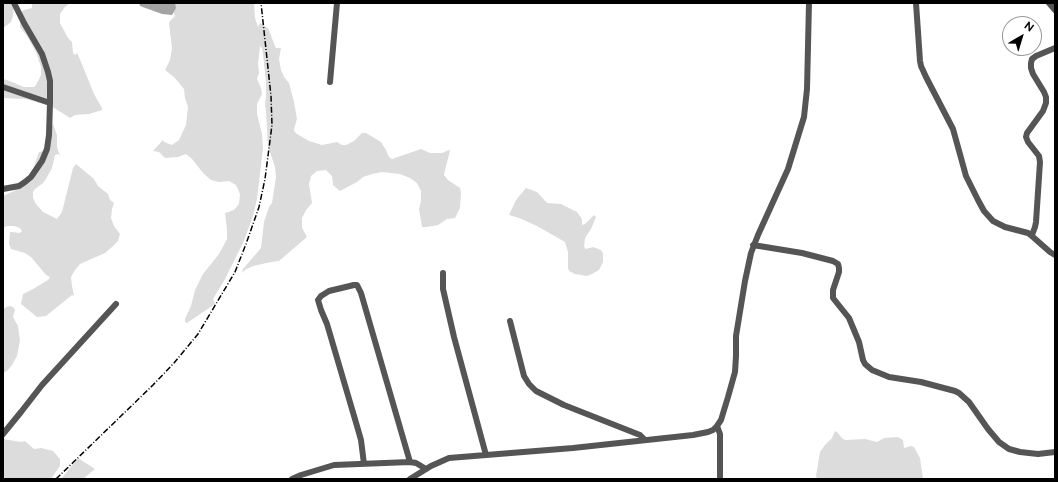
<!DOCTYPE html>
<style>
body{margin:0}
#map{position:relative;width:1058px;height:482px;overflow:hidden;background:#fff;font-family:Raleway,sans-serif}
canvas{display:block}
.frame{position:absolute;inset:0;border:4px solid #000;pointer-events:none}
.north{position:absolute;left:1002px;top:16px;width:40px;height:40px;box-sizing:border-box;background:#fff;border:1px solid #999;border-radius:50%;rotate:38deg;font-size:11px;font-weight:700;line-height:16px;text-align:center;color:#000}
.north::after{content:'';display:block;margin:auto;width:14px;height:18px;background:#000;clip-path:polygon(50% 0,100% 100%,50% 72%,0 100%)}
</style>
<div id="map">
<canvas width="1058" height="482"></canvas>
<div class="frame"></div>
<div class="north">N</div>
</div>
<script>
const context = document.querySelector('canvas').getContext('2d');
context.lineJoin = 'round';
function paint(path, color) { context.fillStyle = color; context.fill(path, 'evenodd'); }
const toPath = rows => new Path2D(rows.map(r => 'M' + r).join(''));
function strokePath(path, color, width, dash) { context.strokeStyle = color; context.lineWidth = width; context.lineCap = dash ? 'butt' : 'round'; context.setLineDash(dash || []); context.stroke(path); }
paint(toPath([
 [3,3,11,3,14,6,13,16,11,22,3,28],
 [31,3,70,3,65,7,60,14,60,23,68,38,72,42,73,53,75,55,77,53,79,57,94,94,102,108,102,110,89,114,75,115,70,118,51,106,26,99,3,98,3,79,7,80,24,87,34,87,36,85,41,75,41,67,36,52,27,36,20,27,20,13,24,10,32,8,32,5],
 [169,3,254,3,255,18,258,27,260,23,268,28,275,46,276,48,281,48,279,59,281,70,284,77,289,83,294,102,297,119,294,129,294,131,297,134,309,141,322,145,337,142,342,145,346,145,354,141,362,133,366,133,381,142,386,150,389,157,392,159,421,149,430,153,442,153,449,150,450,151,445,170,444,175,448,180,460,188,461,193,460,208,455,218,447,219,438,225,427,227,422,227,419,209,421,201,421,191,417,183,410,178,400,174,382,172,372,174,363,177,357,182,340,191,333,185,332,176,326,170,317,171,311,176,309,184,312,203,306,210,302,218,302,228,307,237,279,261,271,262,253,266,245,270,242,273,243,269,261,248,264,222,269,207,272,203,276,177,275,167,268,146,266,111,265,105,266,96,266,83,263,54,262,48,260,46,258,64,259,73,257,79,261,88,262,94,257,104,257,114,262,134,263,148,257,199,253,216,243,243,225,279,213,299,215,304,187,323,185,322,185,319,191,306,195,290,203,274,219,254,227,239,227,230,225,213,234,210,239,204,240,194,236,185,229,181,219,182,211,180,204,174,192,159,186,154,178,157,165,158,159,152,153,151,163,140,164,142,172,145,179,140,186,125,188,107,185,98,184,89,174,77,165,70,170,60,172,48,169,23,170,21,175,16],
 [53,124,57,135,57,147,60,156,58,154,55,155,52,168,46,179,43,183,35,189,33,192,33,198,36,204,43,212,57,219,62,212,73,168,76,164,94,179,98,186,108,194,110,200,114,203,112,209,111,218,114,226,120,234,118,241,112,247,105,253,80,264,75,270,71,277,72,286,74,296,72,295,46,316,37,317,21,304,23,294,33,289,48,280,50,277,46,275,31,257,25,253,11,249,9,244,10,232,12,232,20,233,22,231,20,228,14,226,7,226,3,228,3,196,14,191,25,185,30,178,39,152,45,151,50,130],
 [526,188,537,192,547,203,561,204,577,212,582,219,582,225,585,224,594,215,596,217,591,229,585,238,584,247,586,249,593,247,601,250,603,254,603,262,599,270,592,274,587,276,575,274,569,271,568,268,568,252,565,242,537,226,519,218,509,215,516,200],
 [10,306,13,307,15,310,13,317,18,326,20,340,17,356,12,365,7,371,3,373,3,310,6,307],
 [835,431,837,432,842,438,845,440,865,439,877,442,884,438,898,437,903,440,904,448,911,446,914,447,920,458,923,479,817,479,816,476,820,452,825,445,832,438],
 [3,439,21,442,25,441,34,449,41,448,53,451,60,459,60,466,51,479,3,479],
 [78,458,95,469,83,479,61,479]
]), '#dcdcdc');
paint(toPath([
 [139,3,175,3,176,8,172,15,162,14,140,6]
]), '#a3a3a3');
strokePath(toPath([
 [916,3,920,61,921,66,926,77,953,129,966,176,978,200,984,211,993,221,1005,227,1028,233,1033,237,1050,252,1055,255],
 [1049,3,1055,10],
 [330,82,337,3],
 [3,87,50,103],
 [3,189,19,186,25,182,31,177,42,161,47,149,49,135,50,103,50,81,48,72,42,54,24,23,14,3],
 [1032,235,1035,227,1036,222,1040,162,1039,156,1028,142,1026,137,1027,133,1043,111,1046,103,1046,97,1044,92,1033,74,1031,68,1031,63,1032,59,1036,56,1055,48],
 [753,245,802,253,833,261,838,264,839,268,839,272,833,290,833,298,849,318,859,342,863,360,865,364,872,370,889,377,921,382,955,391,959,393,969,402,988,429,999,442,1009,449,1020,452,1038,454,1055,452],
 [443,273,443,289,454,337,486,455],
 [510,321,524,376,529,384,536,391,564,405,640,435,645,440],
 [717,426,720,434,720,479],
 [3,434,21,412,42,385,116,304],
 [364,464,361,440,357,426,327,324,321,310,318,300,321,296,329,291,354,285,357,285,361,293,410,462],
 [292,479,301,475,334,465,410,462,416,463,426,469],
 [410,479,431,466,449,458,573,448,693,435,708,432,713,430,717,426,721,420,728,397,735,372,736,356,736,336,745,281,751,253,758,235,788,169,804,117,807,89,809,3]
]), '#555', 6);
strokePath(toPath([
 [56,479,153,385,174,363,198,334,235,272,246,244,259,207,265,179,272,125,271,96,261,3]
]), '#000', 1.5, [6, 2, 1, 2]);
</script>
